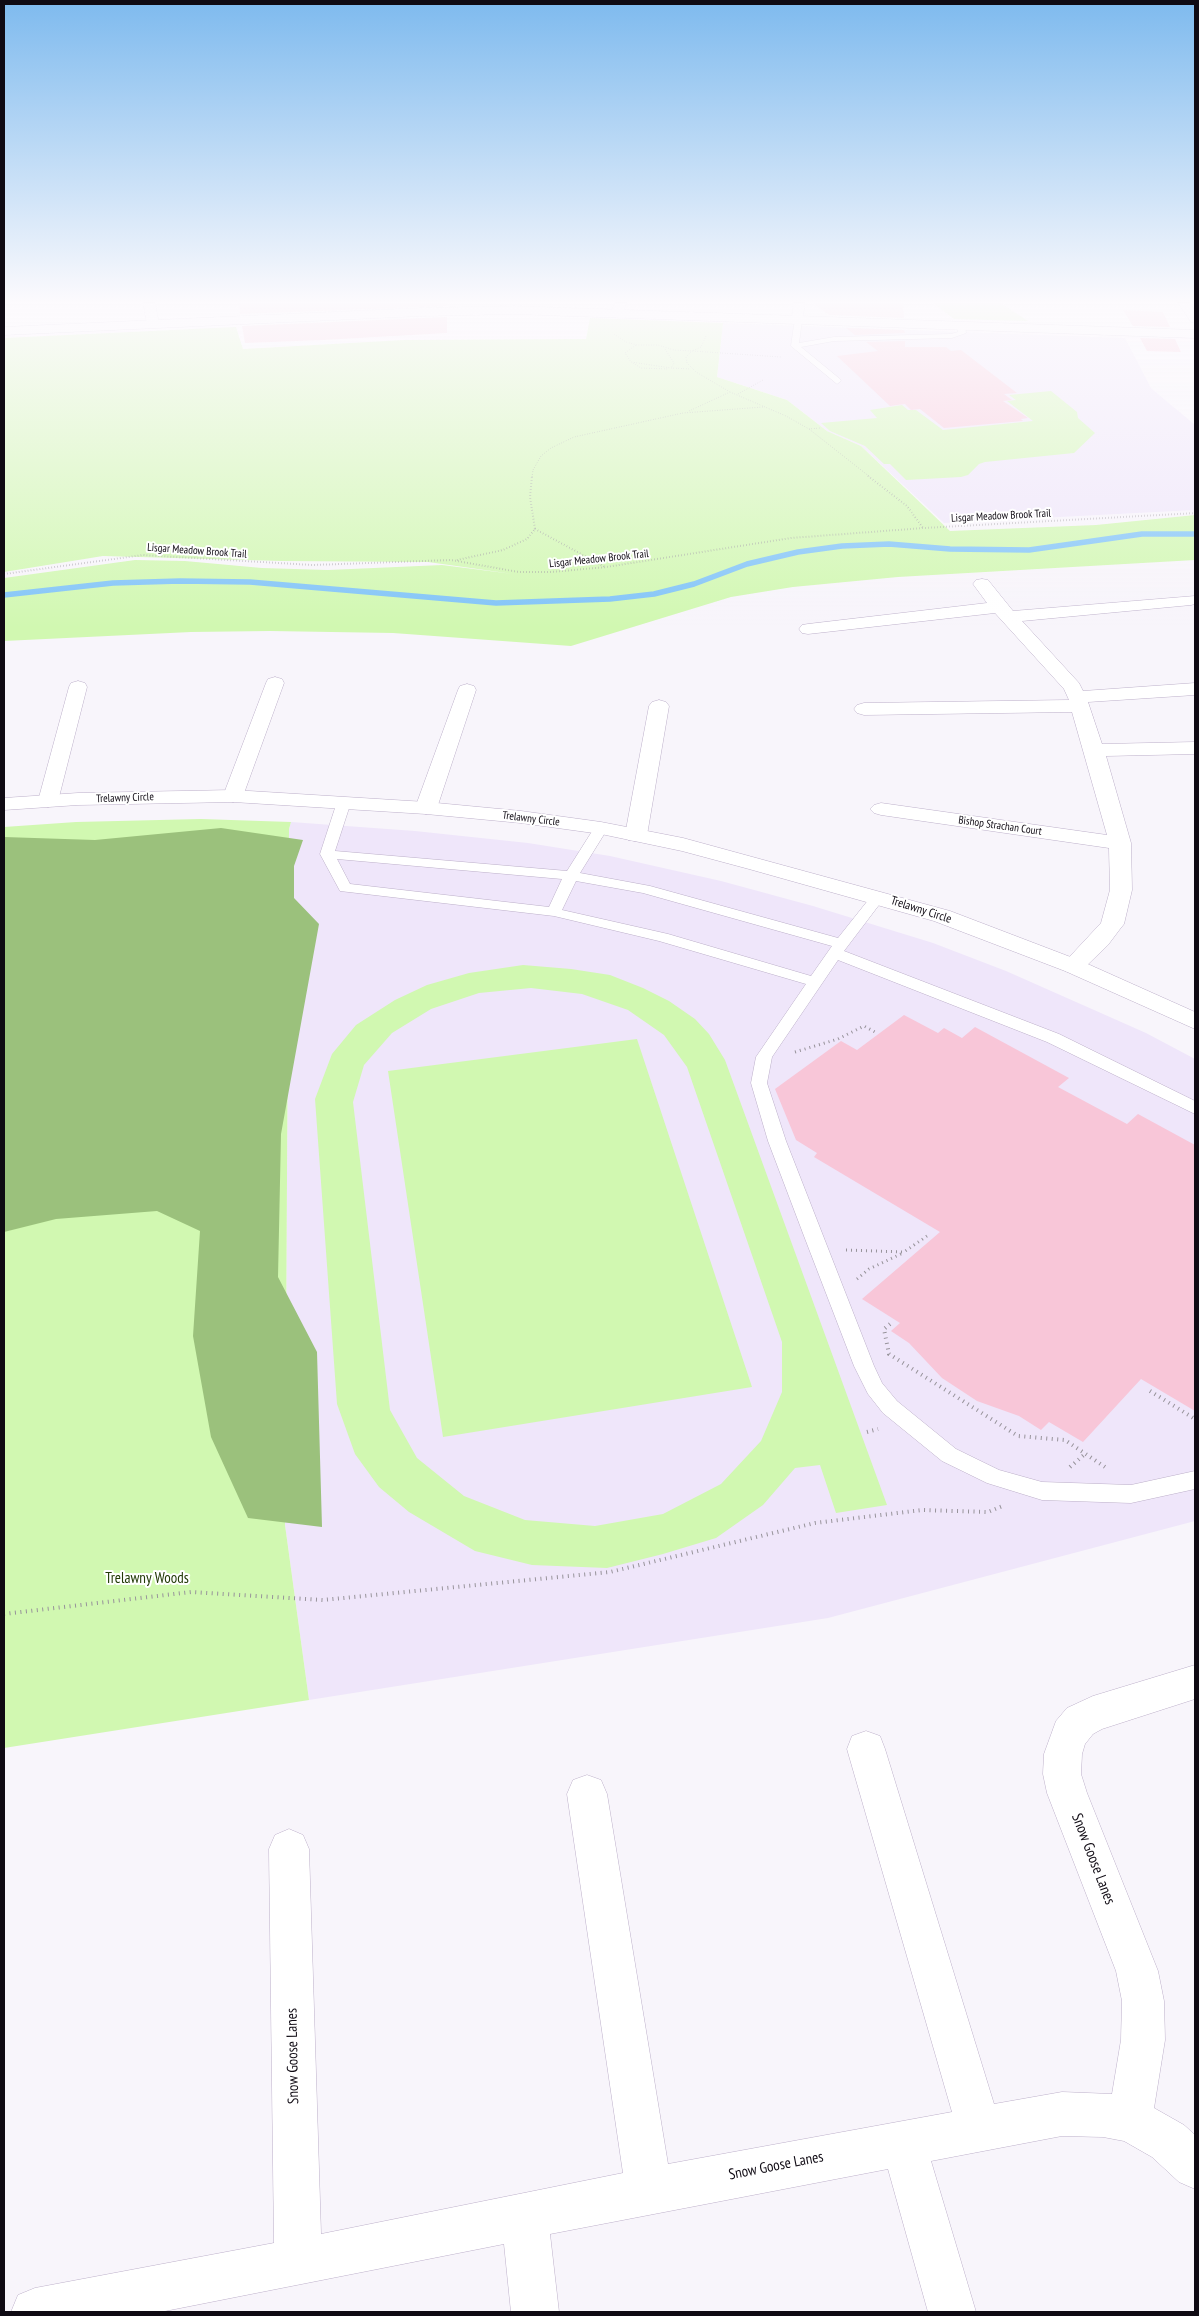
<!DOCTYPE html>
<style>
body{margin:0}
#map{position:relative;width:1199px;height:2316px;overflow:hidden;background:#f8f5fb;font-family:"PT Sans Narrow",sans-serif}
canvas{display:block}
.frame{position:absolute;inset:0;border:5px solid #0f0a13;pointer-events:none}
</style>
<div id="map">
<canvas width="1199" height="2316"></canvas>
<div class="frame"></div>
</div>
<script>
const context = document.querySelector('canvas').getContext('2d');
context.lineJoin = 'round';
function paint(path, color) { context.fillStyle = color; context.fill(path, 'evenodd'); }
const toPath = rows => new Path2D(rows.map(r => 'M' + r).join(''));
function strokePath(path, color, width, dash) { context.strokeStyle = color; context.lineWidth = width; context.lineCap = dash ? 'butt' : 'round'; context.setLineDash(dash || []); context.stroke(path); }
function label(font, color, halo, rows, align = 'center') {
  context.font = font + ' "PT Sans Narrow",sans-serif'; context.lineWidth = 4; context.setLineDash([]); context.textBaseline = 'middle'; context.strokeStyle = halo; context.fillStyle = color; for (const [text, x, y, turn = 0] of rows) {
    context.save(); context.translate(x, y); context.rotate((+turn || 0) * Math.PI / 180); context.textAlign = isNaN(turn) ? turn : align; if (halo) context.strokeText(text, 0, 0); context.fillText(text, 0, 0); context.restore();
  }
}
paint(toPath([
 [723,323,1125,338,1151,388,1195,425,1195,510,944,523,861,446,827,431,787,400,717,377],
 [291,822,415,831,528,843,610,856,721,881,813,906,933,943,1006,971,1146,1033,1195,1059,1195,1521,828,1618,309,1700,285,1525,289,829]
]), '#efe6fa');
paint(toPath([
 [933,303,1001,303,1028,321,954,319],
 [590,318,723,323,717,377,787,400,827,431,861,446,950,531,1096,525,1195,515,1195,560,898,577,793,587,731,597,571,646,393,633,270,631,191,632,4,641,4,578,135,560,185,561,262,568,328,570,442,565,513,574,428,562,281,561,103,556,4,572,4,338,236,327,243,349,404,340,586,339],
 [1051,391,1077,412,1078,418,1095,433,1074,453,985,462,979,464,968,475,961,477,906,480,890,464,884,464,865,446,830,431,821,423,877,418,870,410,902,405,908,410,916,410,943,430,1033,421,1007,401,1016,400,1009,395],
 [201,819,291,822,289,829,285,1525,309,1700,4,1748,4,827,76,822],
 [523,965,571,969,610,975,643,988,669,1001,695,1019,709,1034,725,1060,887,1505,836,1513,820,1465,795,1468,763,1505,716,1538,663,1554,607,1568,532,1565,475,1551,409,1512,379,1487,355,1454,337,1404,315,1099,332,1054,356,1025,395,1000,427,985,469,973],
 [531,988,582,994,628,1010,664,1035,687,1067,782,1342,782,1392,761,1441,721,1484,663,1514,595,1526,525,1520,464,1496,417,1458,390,1410,353,1102,364,1065,392,1033,431,1009,479,993],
 [637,1039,752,1387,443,1437,388,1071]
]), '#d1f8b1');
paint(toPath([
 [221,828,303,840,294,866,294,898,319,924,281,1134,278,1277,317,1352,322,1527,248,1518,211,1437,193,1336,200,1231,157,1211,56,1219,4,1232,4,837,95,840]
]), '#9bc17c');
strokePath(toPath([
 [4,595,113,583,180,581,250,582,496,603,610,599,654,594,694,584,747,564,798,552,842,546,889,544,950,549,1029,550,1142,534,1195,534]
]), '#7fc3f7', 5.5);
paint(toPath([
 [239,303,446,303,446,306,240,314],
 [813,303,903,303,904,318,829,315],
 [1123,310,1163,312,1170,327,1133,326],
 [447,317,447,333,323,340,245,343,242,326],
 [846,328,904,330,905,333,855,335],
 [1140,338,1175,339,1181,352,1147,351],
 [905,341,905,347,946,347,951,351,961,350,1017,393,1004,394,1012,400,1003,401,1028,418,1021,419,1023,421,944,428,920,409,911,410,905,404,890,406,837,356,878,351,866,342],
 [904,1015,938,1033,944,1028,962,1038,975,1027,1069,1078,1058,1087,1127,1124,1138,1114,1195,1145,1195,1411,1141,1379,1083,1442,1049,1422,1041,1430,1019,1416,977,1401,942,1378,909,1343,891,1331,900,1323,862,1299,940,1232,814,1157,817,1153,796,1140,775,1089,841,1041,857,1050]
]), '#f8c6d8');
const lane = toPath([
 [795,318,802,320,799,343,834,337,951,334,958,332,957,325,961,323,965,325,966,333,952,338,834,341,801,347,840,379,841,381,837,384,791,346,795,318],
 [344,798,351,802,335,851,567,871,596,825,601,824,608,828,580,873,650,886,838,938,873,894,883,894,885,897,844,951,1059,1034,1195,1101,1195,1114,1047,1042,838,960,772,1057,767,1083,786,1141,874,1366,882,1383,897,1401,956,1449,999,1470,1042,1482,1131,1485,1195,1471,1195,1489,1131,1503,1042,1500,987,1483,942,1461,883,1413,868,1394,854,1366,804,1236,768,1141,751,1083,756,1057,806,984,659,941,554,916,340,891,320,854,337,802,344,798],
 [337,859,562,879,549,907,350,884,337,859],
 [576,881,643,893,832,946,811,976,668,934,562,910,576,881]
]);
const street = toPath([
 [143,303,155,303,159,324,157,327,153,328,147,324,143,303],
 [615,303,627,303,621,315,613,315,611,312,615,303],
 [793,303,805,303,802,323,794,323,792,320,793,303],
 [1178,303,1190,303,1195,311,1195,323,1191,322,1178,303],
 [982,579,988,580,1013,611,1195,596,1195,604,1191,605,1022,621,1079,683,1083,691,1195,683,1195,695,1088,702,1102,744,1195,742,1195,754,1106,756,1131,843,1132,890,1124,924,1120,929,1108,945,1081,971,1073,973,1065,971,1061,966,1101,923,1110,890,1109,848,881,815,874,813,870,809,874,805,881,803,1107,835,1072,712,864,715,857,713,854,709,857,705,864,703,1069,700,1064,689,995,613,808,634,802,633,799,629,802,625,808,624,987,603,973,584,976,580,982,579],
 [275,677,282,679,284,683,243,796,240,800,233,802,226,800,223,796,266,683,268,679,275,677],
 [78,681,85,683,87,687,58,801,55,805,48,807,41,805,38,801,69,687,71,683,78,681],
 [467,684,474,686,476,690,437,808,433,812,426,814,419,812,415,808,458,690,460,686,467,684],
 [659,700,666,702,669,706,647,835,644,840,636,841,628,840,625,835,649,706,652,702,659,700],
 [1195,1665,1195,1699,1102,1729,1093,1734,1085,1744,1082,1754,1081,1774,1087,1793,1158,1971,1164,2001,1165,2040,1154,2108,1184,2125,1195,2135,1195,2189,1179,2182,1152,2157,1124,2141,1103,2137,1062,2136,931,2161,976,2312,928,2312,888,2169,550,2234,559,2312,511,2312,504,2244,160,2312,11,2312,18,2295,35,2288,274,2243,269,1849,275,1835,289,1829,303,1835,309,1849,321,2234,623,2173,567,1794,573,1780,587,1775,601,1780,607,1794,668,2164,952,2112,847,1749,852,1736,866,1731,880,1736,885,1749,994,2104,1062,2092,1112,2094,1121,2040,1122,2001,1116,1971,1047,1793,1043,1774,1044,1754,1056,1721,1067,1708,1093,1696,1195,1665]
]);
const secondary = toPath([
 [514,306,1195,330,1195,338,514,314,420,316,4,335,4,327,420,308,514,306],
 [233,790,426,802,521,811,601,822,683,838,950,911,1081,961,1195,1012,1195,1029,1065,971,934,921,749,869,682,851,601,834,521,823,426,814,233,802,78,805,4,810,4,798,78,793,233,790]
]);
strokePath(lane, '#bdb0ca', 1);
strokePath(street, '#bdb0ca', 1);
strokePath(secondary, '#bdb0ca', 1);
strokePath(toPath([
 [614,334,626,342,637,345,658,345,674,350,692,351],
 [706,336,701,347,692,351,781,357],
 [636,345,625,353,631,362,671,368],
 [665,349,674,363,671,368,691,369],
 [691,352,686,357,687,363,696,372,730,392],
 [633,363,641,368,668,369],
 [738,394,763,380],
 [689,411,730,392,786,416,809,429,870,477],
 [809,429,820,428],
 [532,477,533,470,541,456,551,448,574,437,683,413,763,407]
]), '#97939a', 1, [0.5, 2]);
strokePath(toPath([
 [868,476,907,506,923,528],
 [535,529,605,567],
 [457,560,503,550,527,539,535,529,530,497,532,476],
 [4,574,143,555,313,565,451,560,519,572,551,572,606,567,791,538,924,528,1195,513]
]), '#97939a', 2, [0.5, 2.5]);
strokePath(toPath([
 [795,1052,838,1039,864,1026,875,1032],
 [846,1250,904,1252,927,1236],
 [857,1279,869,1269,903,1253]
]), '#97939a', 3, [1, 4]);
strokePath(toPath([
 [890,1324,884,1329,889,1354,1018,1436,1065,1440,1105,1467],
 [1150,1391,1195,1419],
 [867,1432,878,1429],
 [1070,1467,1085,1454],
 [4,1614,191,1592,323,1600,610,1572,815,1523,922,1510,988,1512,1005,1505]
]), '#97939a', 4, [1, 4.5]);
paint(lane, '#fff');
paint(street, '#fff');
paint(secondary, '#fff');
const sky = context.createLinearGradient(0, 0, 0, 628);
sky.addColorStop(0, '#7ebaee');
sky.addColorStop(0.48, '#fcfafd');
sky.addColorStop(1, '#fcfafd00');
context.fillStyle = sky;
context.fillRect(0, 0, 1199, 628);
label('11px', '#0f0a13', '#fff', [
 ["Lisgar Meadow Brook Trail",1001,516,-3],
 ["Lisgar Meadow Brook Trail",197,551,4],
 ["Lisgar Meadow Brook Trail",599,559,-6],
 ["Trelawny Circle",125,798,-2],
 ["Trelawny Circle",531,819,7],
 ["Bishop Strachan Court",1000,826,8]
]);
label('12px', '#0f0a13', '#fff', [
 ["Trelawny Circle",921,910,18]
]);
label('15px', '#223a07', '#fff', [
 ["Trelawny Woods",147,1579]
]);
label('15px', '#0f0a13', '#fff', [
 ["Snow Goose Lanes",1093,1859,69],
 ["Snow Goose Lanes",293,2056,-91],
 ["Snow Goose Lanes",776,2166,-11]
]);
</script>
